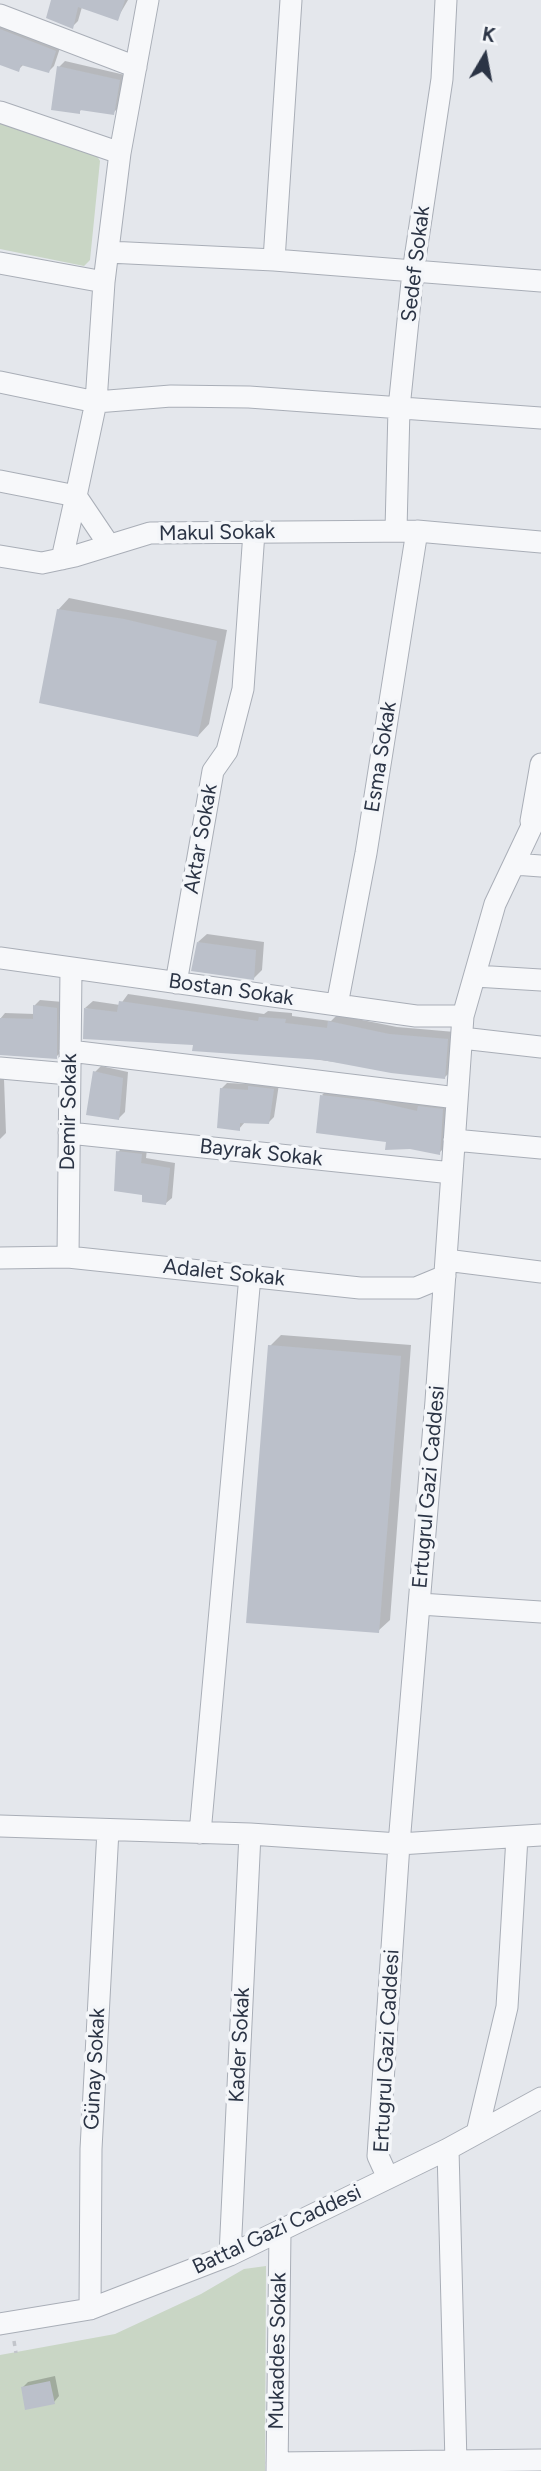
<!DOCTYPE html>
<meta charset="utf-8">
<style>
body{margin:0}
#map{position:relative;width:541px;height:2471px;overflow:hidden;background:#e4e7ec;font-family:Figtree,sans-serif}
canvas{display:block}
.north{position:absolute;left:450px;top:21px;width:70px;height:70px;-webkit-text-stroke:5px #f4f6f9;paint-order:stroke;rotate:10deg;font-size:19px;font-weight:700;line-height:28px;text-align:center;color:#2b3445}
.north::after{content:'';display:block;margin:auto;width:24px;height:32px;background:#2b3445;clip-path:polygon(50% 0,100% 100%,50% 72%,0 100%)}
</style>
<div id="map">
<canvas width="541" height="2471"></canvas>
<div class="north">K</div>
</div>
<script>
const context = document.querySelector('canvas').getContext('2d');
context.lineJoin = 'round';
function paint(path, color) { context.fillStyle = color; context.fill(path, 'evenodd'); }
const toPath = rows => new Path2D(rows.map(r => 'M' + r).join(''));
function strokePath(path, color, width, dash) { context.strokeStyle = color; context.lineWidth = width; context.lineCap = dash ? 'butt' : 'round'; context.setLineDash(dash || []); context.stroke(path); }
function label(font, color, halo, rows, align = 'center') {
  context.font = font + ' Figtree,sans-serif'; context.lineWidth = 7; context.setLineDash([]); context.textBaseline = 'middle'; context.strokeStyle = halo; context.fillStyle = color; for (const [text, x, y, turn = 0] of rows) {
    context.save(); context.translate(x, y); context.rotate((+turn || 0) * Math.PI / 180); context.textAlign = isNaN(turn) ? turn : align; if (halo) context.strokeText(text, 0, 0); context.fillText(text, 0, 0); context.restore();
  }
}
paint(toPath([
 [0,122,96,154,100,161,90,260,84,266,0,249],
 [266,2266,265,2471,0,2471,0,2355,115,2334,201,2294,244,2269]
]), '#c9d6c5');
paint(toPath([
 [53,0,84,0,78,21,72,27],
 [89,0,128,0,117,19],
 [0,19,61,45,54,66,49,71,24,64,18,70,0,63],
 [65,61,125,75,119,107,113,113,83,108,79,112,59,67],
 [69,598,227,630,209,724,198,736,58,610],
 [207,934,264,942,262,970,254,978,198,942],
 [128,994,264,1014,268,1011,292,1013,292,1016,331,1021,337,1015,397,1027,455,1032,452,1070,445,1077,195,1043,85,1008,93,1001,120,1005],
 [40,1000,63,1002,62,1051,56,1057,0,1054,0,1019,5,1013,35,1014,35,1005],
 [101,1066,128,1072,125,1112,119,1118,95,1072],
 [0,1079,4,1079,6,1133,0,1139],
 [256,1081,279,1084,274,1117,268,1123,245,1122,239,1129,221,1089,227,1083,252,1084],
 [329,1088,449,1103,446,1146,439,1153,388,1140,322,1095],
 [124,1146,147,1149,146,1158,175,1163,172,1198,166,1203,118,1152],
 [281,1335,411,1345,390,1620,378,1631,270,1346],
 [55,2376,59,2396,54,2402,23,2387,28,2382]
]), '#0003');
paint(toPath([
 [51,0,125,0,118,21,78,7,73,29,46,18],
 [0,29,56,51,49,73,21,65,19,72,0,65],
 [57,66,120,80,114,115,80,110,80,114,51,110],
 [57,609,124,619,217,641,198,737,39,703],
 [197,942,256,950,254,980,191,971],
 [119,1001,258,1021,259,1017,286,1019,285,1023,327,1028,328,1021,389,1034,448,1039,445,1079,391,1073,322,1060,192,1051,193,1045,83,1039,84,1008,117,1012],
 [33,1005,57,1008,57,1059,0,1055,0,1018,33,1019],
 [93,1071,123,1078,119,1120,86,1115],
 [248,1086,274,1089,269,1124,240,1123,240,1131,217,1128,220,1088,248,1090],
 [320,1095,373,1101,417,1111,418,1106,443,1109,440,1155,410,1149,385,1150,386,1142,316,1133],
 [116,1151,142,1154,141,1163,170,1168,166,1205,142,1202,142,1195,114,1191],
 [268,1345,401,1356,379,1633,246,1623],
 [50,2381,55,2404,25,2410,21,2387]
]), '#bbc0ca');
const minor = toPath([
 [0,15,136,67],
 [0,112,120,153],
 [108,252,274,260,541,281],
 [274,260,291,0],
 [0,263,104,282],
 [0,382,96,402,171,396,249,397,541,418],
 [0,481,76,496,62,559],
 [396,530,399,408,413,272,442,79,446,0],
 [417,531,541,542],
 [109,545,76,496,96,402,104,282,120,153,148,0],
 [0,556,42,563,75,556,150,533,417,531,366,853,337,1005],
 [531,821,541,764],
 [514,864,541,866],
 [0,958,416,1016,463,1016],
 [475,976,541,980],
 [176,983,213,771,227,751,243,689,254,532],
 [462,1038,541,1047],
 [70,1051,457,1098],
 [0,1068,69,1074],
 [69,1133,452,1173],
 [454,1140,541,1148],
 [68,1257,71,968],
 [0,1258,68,1257,360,1288,416,1288,445,1276],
 [446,1260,541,1272],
 [420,1604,541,1612],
 [0,1826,250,1834,399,1844,541,1835],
 [200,1833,250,1276],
 [477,2133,507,2007,517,1837],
 [448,2149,456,2463],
 [388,2178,378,2156,399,1844,436,1401,463,1016,495,904,541,807],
 [230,2255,250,1834],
 [90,2309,91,2149,108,1830],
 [0,2324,90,2309,230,2255,448,2149,541,2098],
 [277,2463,541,2460],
 [277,2471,280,2232]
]);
strokePath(minor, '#a9aeb7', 23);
strokePath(toPath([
 [14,2341,16,2353]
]), '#c2c5cb', 3.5, [5, 5]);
strokePath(minor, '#f7f8fa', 21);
label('21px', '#2b3445', '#f4f6f9', [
 ["Sedef Sokak",416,264,-83],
 ["Makul Sokak",217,533,-1],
 ["Esma Sokak",381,757,-81],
 ["Aktar Sokak",201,839,-80],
 ["Bostan Sokak",231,990,8],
 ["Demir Sokak",69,1112,-89],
 ["Bayrak Sokak",261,1153,6],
 ["Adalet Sokak",224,1273,6],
 ["Ertugrul Gazi Caddesi",429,1487,-85],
 ["Kader Sokak",240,2045,-87],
 ["Ertugrul Gazi Caddesi",387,2051,-87],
 ["Günay Sokak",95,2069,-87],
 ["Battal Gazi Caddesi",277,2230,-25],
 ["Mukaddes Sokak",278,2351,-89]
]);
</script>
